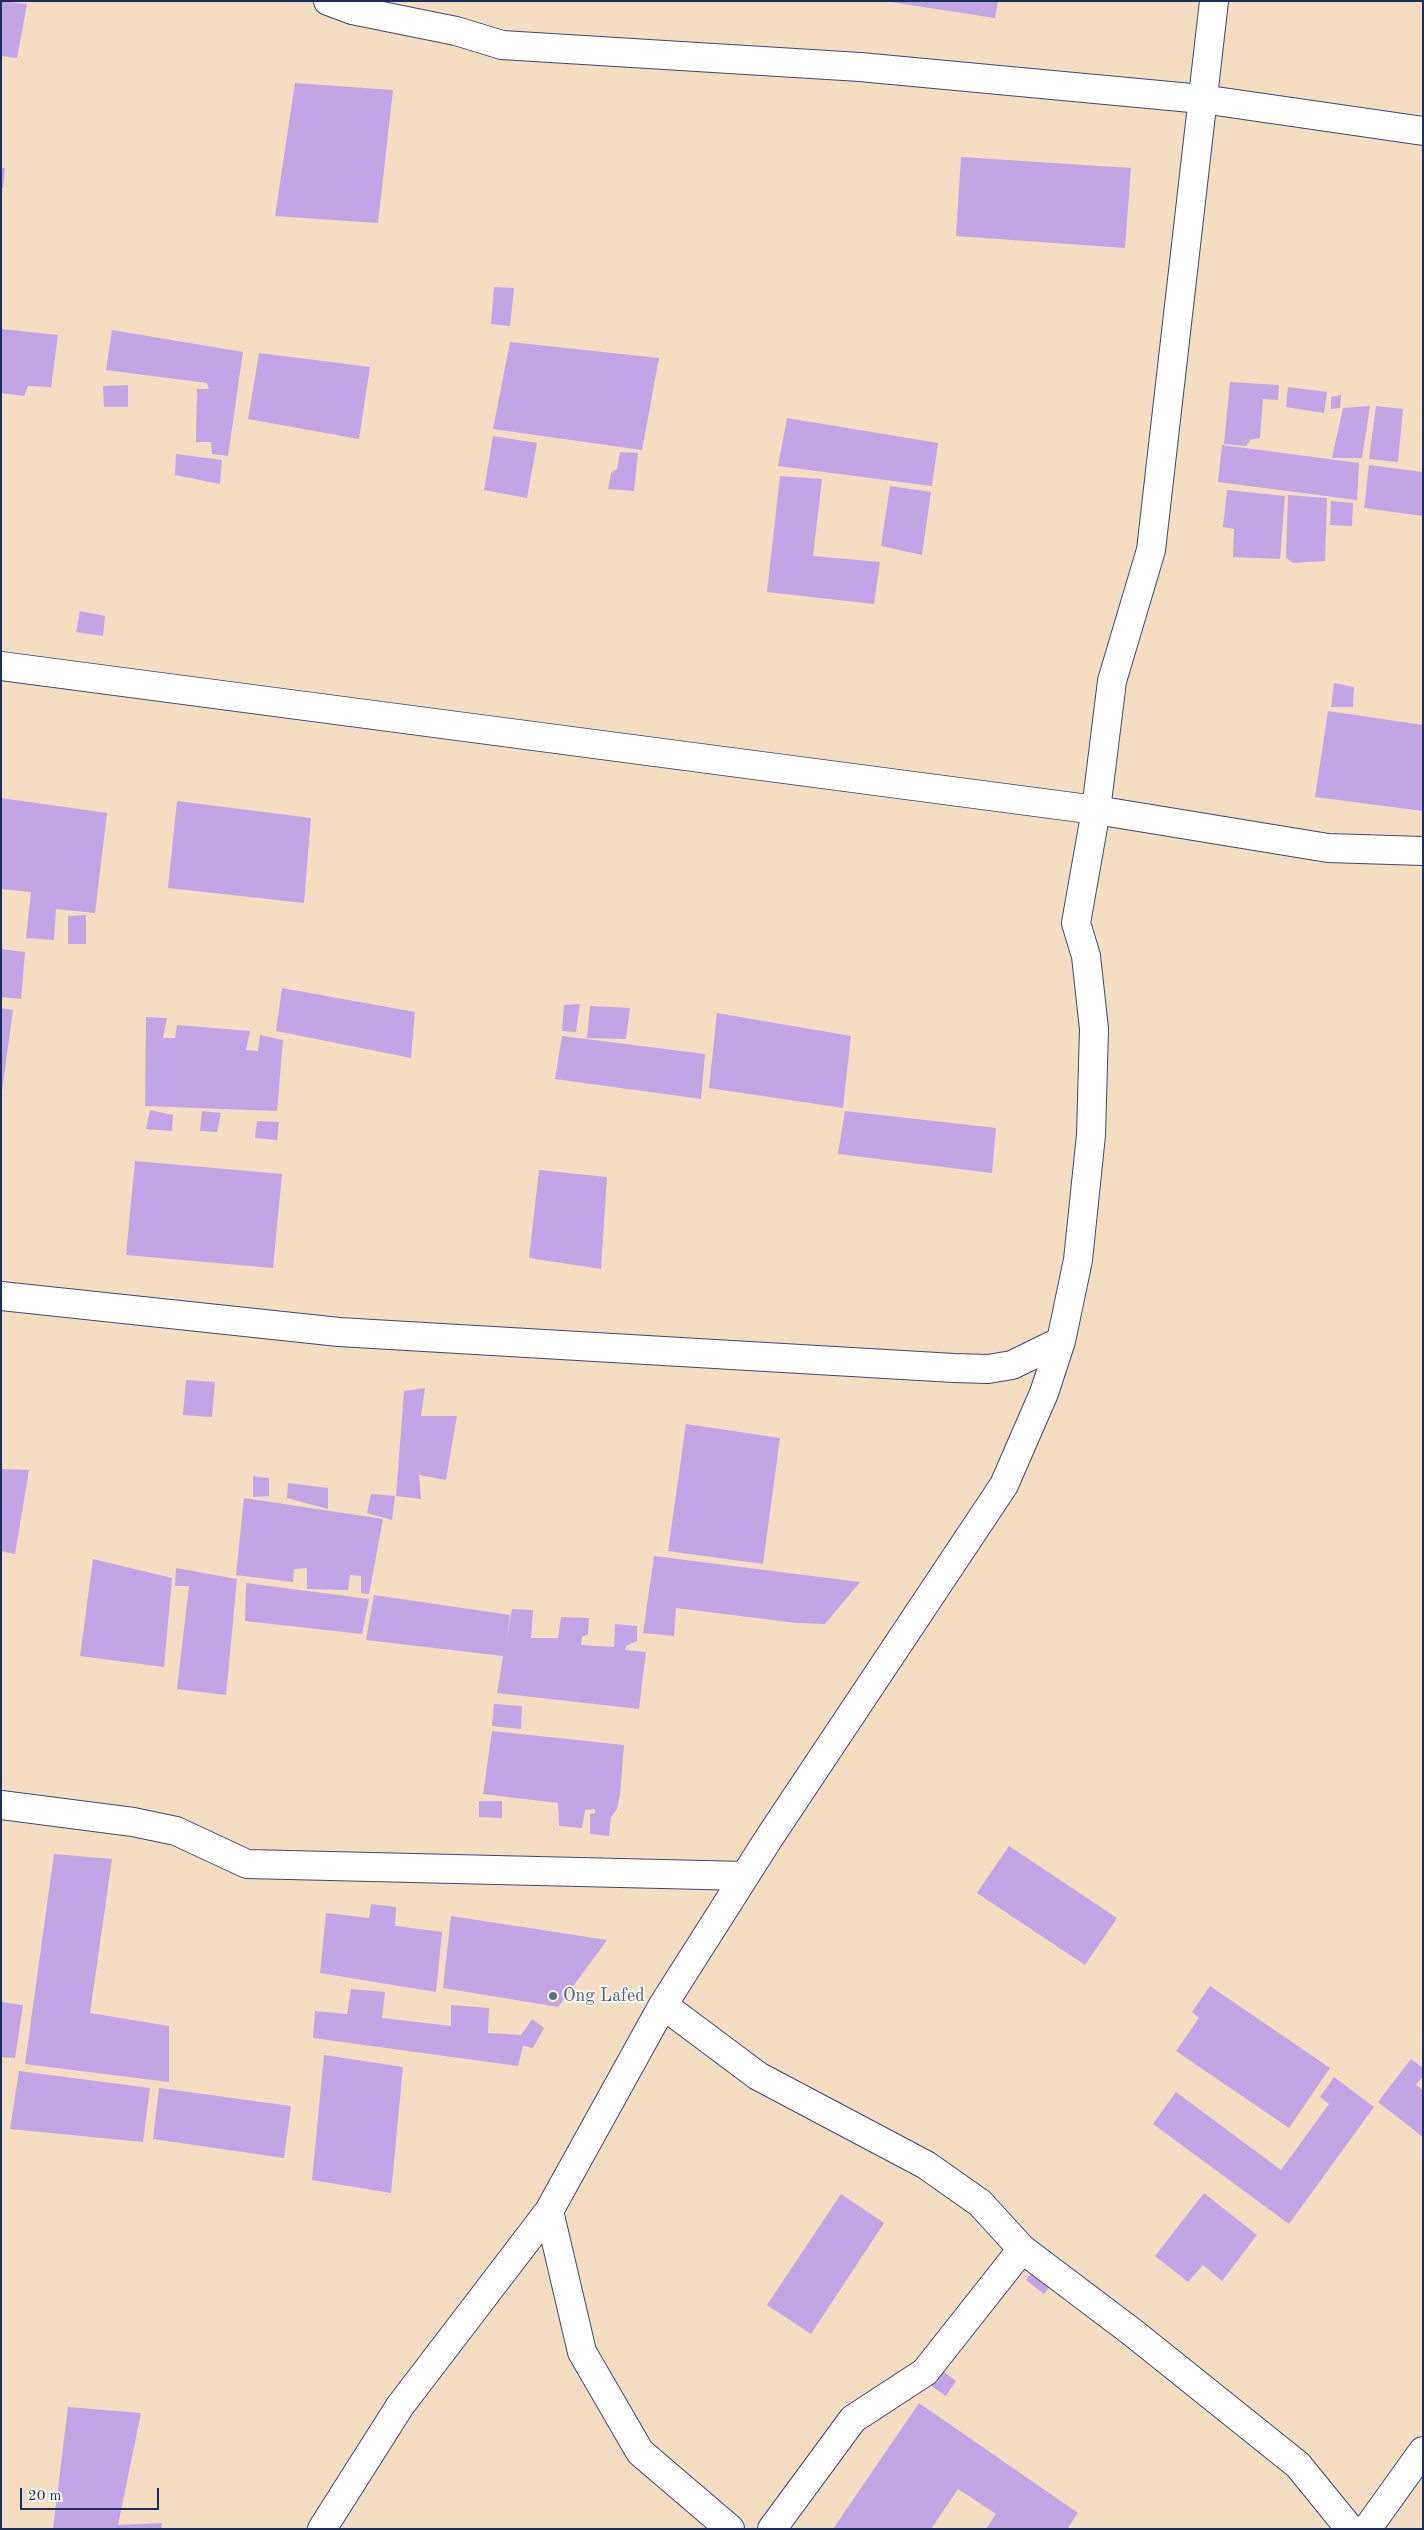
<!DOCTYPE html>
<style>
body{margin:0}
#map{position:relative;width:1424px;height:2530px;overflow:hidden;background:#f3dec3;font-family:"Old Standard TT",serif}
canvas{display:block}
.frame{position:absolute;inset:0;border:2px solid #1b2f5e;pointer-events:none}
.scale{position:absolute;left:20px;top:2488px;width:139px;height:22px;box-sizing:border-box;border:2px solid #1b2f5e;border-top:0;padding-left:6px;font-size:15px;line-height:18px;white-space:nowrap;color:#1b2f5e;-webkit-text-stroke:4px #f6f6f2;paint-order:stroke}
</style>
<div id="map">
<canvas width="1424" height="2530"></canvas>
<div class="frame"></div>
<div class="scale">20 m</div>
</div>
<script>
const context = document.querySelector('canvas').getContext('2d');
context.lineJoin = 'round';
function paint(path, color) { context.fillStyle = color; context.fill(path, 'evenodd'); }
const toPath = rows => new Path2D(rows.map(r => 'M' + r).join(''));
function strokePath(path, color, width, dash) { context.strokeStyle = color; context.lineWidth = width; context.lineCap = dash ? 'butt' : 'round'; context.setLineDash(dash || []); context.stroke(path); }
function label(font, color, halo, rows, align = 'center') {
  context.font = font + ' "Old Standard TT",serif'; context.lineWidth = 4; context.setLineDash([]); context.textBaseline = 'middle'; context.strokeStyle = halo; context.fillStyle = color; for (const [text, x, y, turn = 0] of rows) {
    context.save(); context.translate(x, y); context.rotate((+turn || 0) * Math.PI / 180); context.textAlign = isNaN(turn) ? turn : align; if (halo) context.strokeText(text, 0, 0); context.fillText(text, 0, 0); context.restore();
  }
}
paint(toPath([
 [1,1,27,4,17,58,1,56],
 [884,1,998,1,995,18],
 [295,83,393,90,378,223,275,216],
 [961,157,1131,168,1125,248,956,236],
 [1,168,5,168,3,188,1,188],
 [494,287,514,288,510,326,491,324],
 [1,329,58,335,51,387,28,386,24,396,1,393],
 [112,330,243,352,228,456,212,454,211,442,196,442,197,389,209,389,207,383,106,370],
 [510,342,659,358,642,450,493,429],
 [259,353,370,367,359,439,248,419],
 [1230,382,1279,385,1278,400,1263,399,1260,438,1250,440,1246,446,1224,444],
 [128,385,128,407,104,407,103,386],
 [1288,387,1327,392,1324,413,1286,407],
 [1341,395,1340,408,1331,409,1331,397],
 [1370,406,1362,458,1332,458,1343,408],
 [1376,406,1403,409,1398,462,1369,459],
 [787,418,938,443,932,486,778,466],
 [493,436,537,443,527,498,484,490],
 [1222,445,1359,463,1357,500,1218,482],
 [620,452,638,453,634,491,608,489,611,473,617,469],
 [176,454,222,460,220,484,175,475],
 [1369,465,1423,472,1423,516,1364,508],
 [780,476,822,479,813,556,880,562,874,604,767,592],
 [890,486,931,492,922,555,881,546],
 [1227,490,1285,496,1280,559,1233,557,1234,529,1223,527],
 [1288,495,1327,498,1325,561,1293,563,1286,558],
 [1331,501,1353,503,1352,526,1330,525],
 [80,611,105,616,103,636,76,632],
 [1334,683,1354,687,1353,707,1331,707],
 [1328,711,1423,725,1423,811,1315,797],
 [1,798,107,813,95,913,56,909,54,940,26,938,31,892,1,889],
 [177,801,311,818,304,903,168,888],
 [86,915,86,944,68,944,68,916],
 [1,949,25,952,21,999,1,997],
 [282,988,415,1012,411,1058,276,1031],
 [580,1004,576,1032,562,1031,564,1005],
 [590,1006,630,1008,626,1039,587,1038],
 [1,1008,13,1010,2,1091,1,1091],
 [717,1013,851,1036,843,1108,709,1088],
 [146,1017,167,1018,163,1038,175,1038,177,1025,250,1031,246,1050,258,1051,260,1035,283,1040,277,1111,145,1106],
 [562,1036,705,1054,701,1099,555,1079],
 [150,1110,173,1115,172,1131,146,1129],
 [202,1111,221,1113,217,1132,200,1131],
 [845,1111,996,1128,992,1173,838,1154],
 [257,1121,279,1122,277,1140,255,1138],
 [135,1161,282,1174,273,1268,126,1255],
 [539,1170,607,1177,601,1269,529,1258],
 [186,1380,215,1382,212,1417,183,1415],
 [425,1388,421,1416,457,1416,446,1480,419,1475,421,1499,396,1496,404,1391],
 [686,1424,780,1438,763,1564,668,1551],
 [1,1469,29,1470,15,1554,1,1551],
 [253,1476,269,1478,269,1496,253,1497],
 [288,1483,328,1488,328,1509,287,1498],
 [371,1494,395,1496,392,1520,367,1513],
 [244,1498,383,1519,369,1594,361,1593,361,1576,350,1575,348,1590,307,1589,307,1568,294,1569,293,1582,236,1575],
 [654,1556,860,1582,825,1624,797,1623,676,1608,674,1636,643,1633],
 [93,1559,172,1578,164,1667,80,1656],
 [176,1568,237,1579,226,1695,177,1689,189,1586,175,1586],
 [246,1583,369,1599,362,1634,245,1621],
 [374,1595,510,1615,507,1638,512,1609,533,1610,531,1638,558,1638,561,1617,589,1618,588,1634,582,1637,581,1645,614,1647,615,1624,637,1626,637,1641,626,1646,625,1650,646,1652,639,1709,497,1693,503,1656,366,1640],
 [494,1704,522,1706,521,1729,492,1726],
 [492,1731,624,1745,620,1795,617,1809,611,1817,609,1836,590,1834,590,1814,595,1813,595,1809,585,1810,582,1828,559,1826,558,1803,483,1794],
 [479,1801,502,1801,502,1818,479,1817],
 [1009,1846,1117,1918,1085,1965,977,1893],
 [54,1854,112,1859,90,2013,169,2026,169,2082,25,2064],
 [371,1904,396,1907,395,1926,442,1932,436,1992,320,1973,326,1913,369,1918],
 [451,1916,607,1940,558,2007,443,1988],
 [1210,1986,1330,2068,1289,2128,1176,2051,1199,2018,1192,2012],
 [351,1989,385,1992,382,2018,451,2026,451,2005,489,2008,488,2033,521,2035,532,2019,544,2028,533,2048,523,2046,518,2066,313,2038,315,2011,347,2014],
 [1,2002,23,2005,15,2058,1,2057],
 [324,2055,403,2067,391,2193,312,2180],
 [1411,2059,1423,2068,1423,2076,1416,2085,1423,2090,1423,2137,1378,2102],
 [19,2071,150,2088,143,2142,10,2129],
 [1334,2077,1374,2107,1289,2224,1153,2124,1176,2092,1281,2170,1329,2104,1320,2097],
 [159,2088,291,2106,284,2158,153,2139],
 [1204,2193,1257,2235,1222,2281,1203,2265,1188,2282,1155,2256],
 [841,2194,884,2223,811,2334,767,2305],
 [1033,2271,1051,2285,1044,2294,1026,2280],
 [937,2367,956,2381,946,2396,927,2383],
 [919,2403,1078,2513,1067,2529,986,2529,996,2514,958,2489,931,2529,833,2529],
 [68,2407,141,2413,118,2525,162,2523,161,2529,53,2529]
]), '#c2a5e4');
const minor = toPath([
 [328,1,352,10,456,31,502,45,860,67,1202,99,1423,131],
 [1,666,1096,810,1328,848,1423,851],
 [1,1296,339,1332,954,1368,988,1369,1012,1365,1061,1341],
 [1,1805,133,1822,176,1831,247,1864,745,1876],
 [663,2005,758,2076,926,2165,980,2203,1022,2249,1132,2332,1298,2465,1350,2529],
 [549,2211,582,2352,640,2452,730,2529],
 [322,2529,400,2406,549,2211,663,2005,769,1838,1004,1485,1044,1393,1061,1341,1078,1260,1091,1135,1094,1029,1086,956,1076,923,1096,810,1112,681,1151,550,1214,1],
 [772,2529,853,2419,925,2372,1022,2249],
 [1367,2529,1423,2451]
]);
strokePath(minor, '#3b496d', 30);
strokePath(minor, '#fff', 28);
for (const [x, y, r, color] of [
 [553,1996,5,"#5c6f8a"]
]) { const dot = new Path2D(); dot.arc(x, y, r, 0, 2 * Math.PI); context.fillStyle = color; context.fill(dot); strokePath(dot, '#f6f6f2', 2); }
label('18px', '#4e5e75', '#f6f6f2', [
 ["Ong Lafed",563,1996]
], 'left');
</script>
